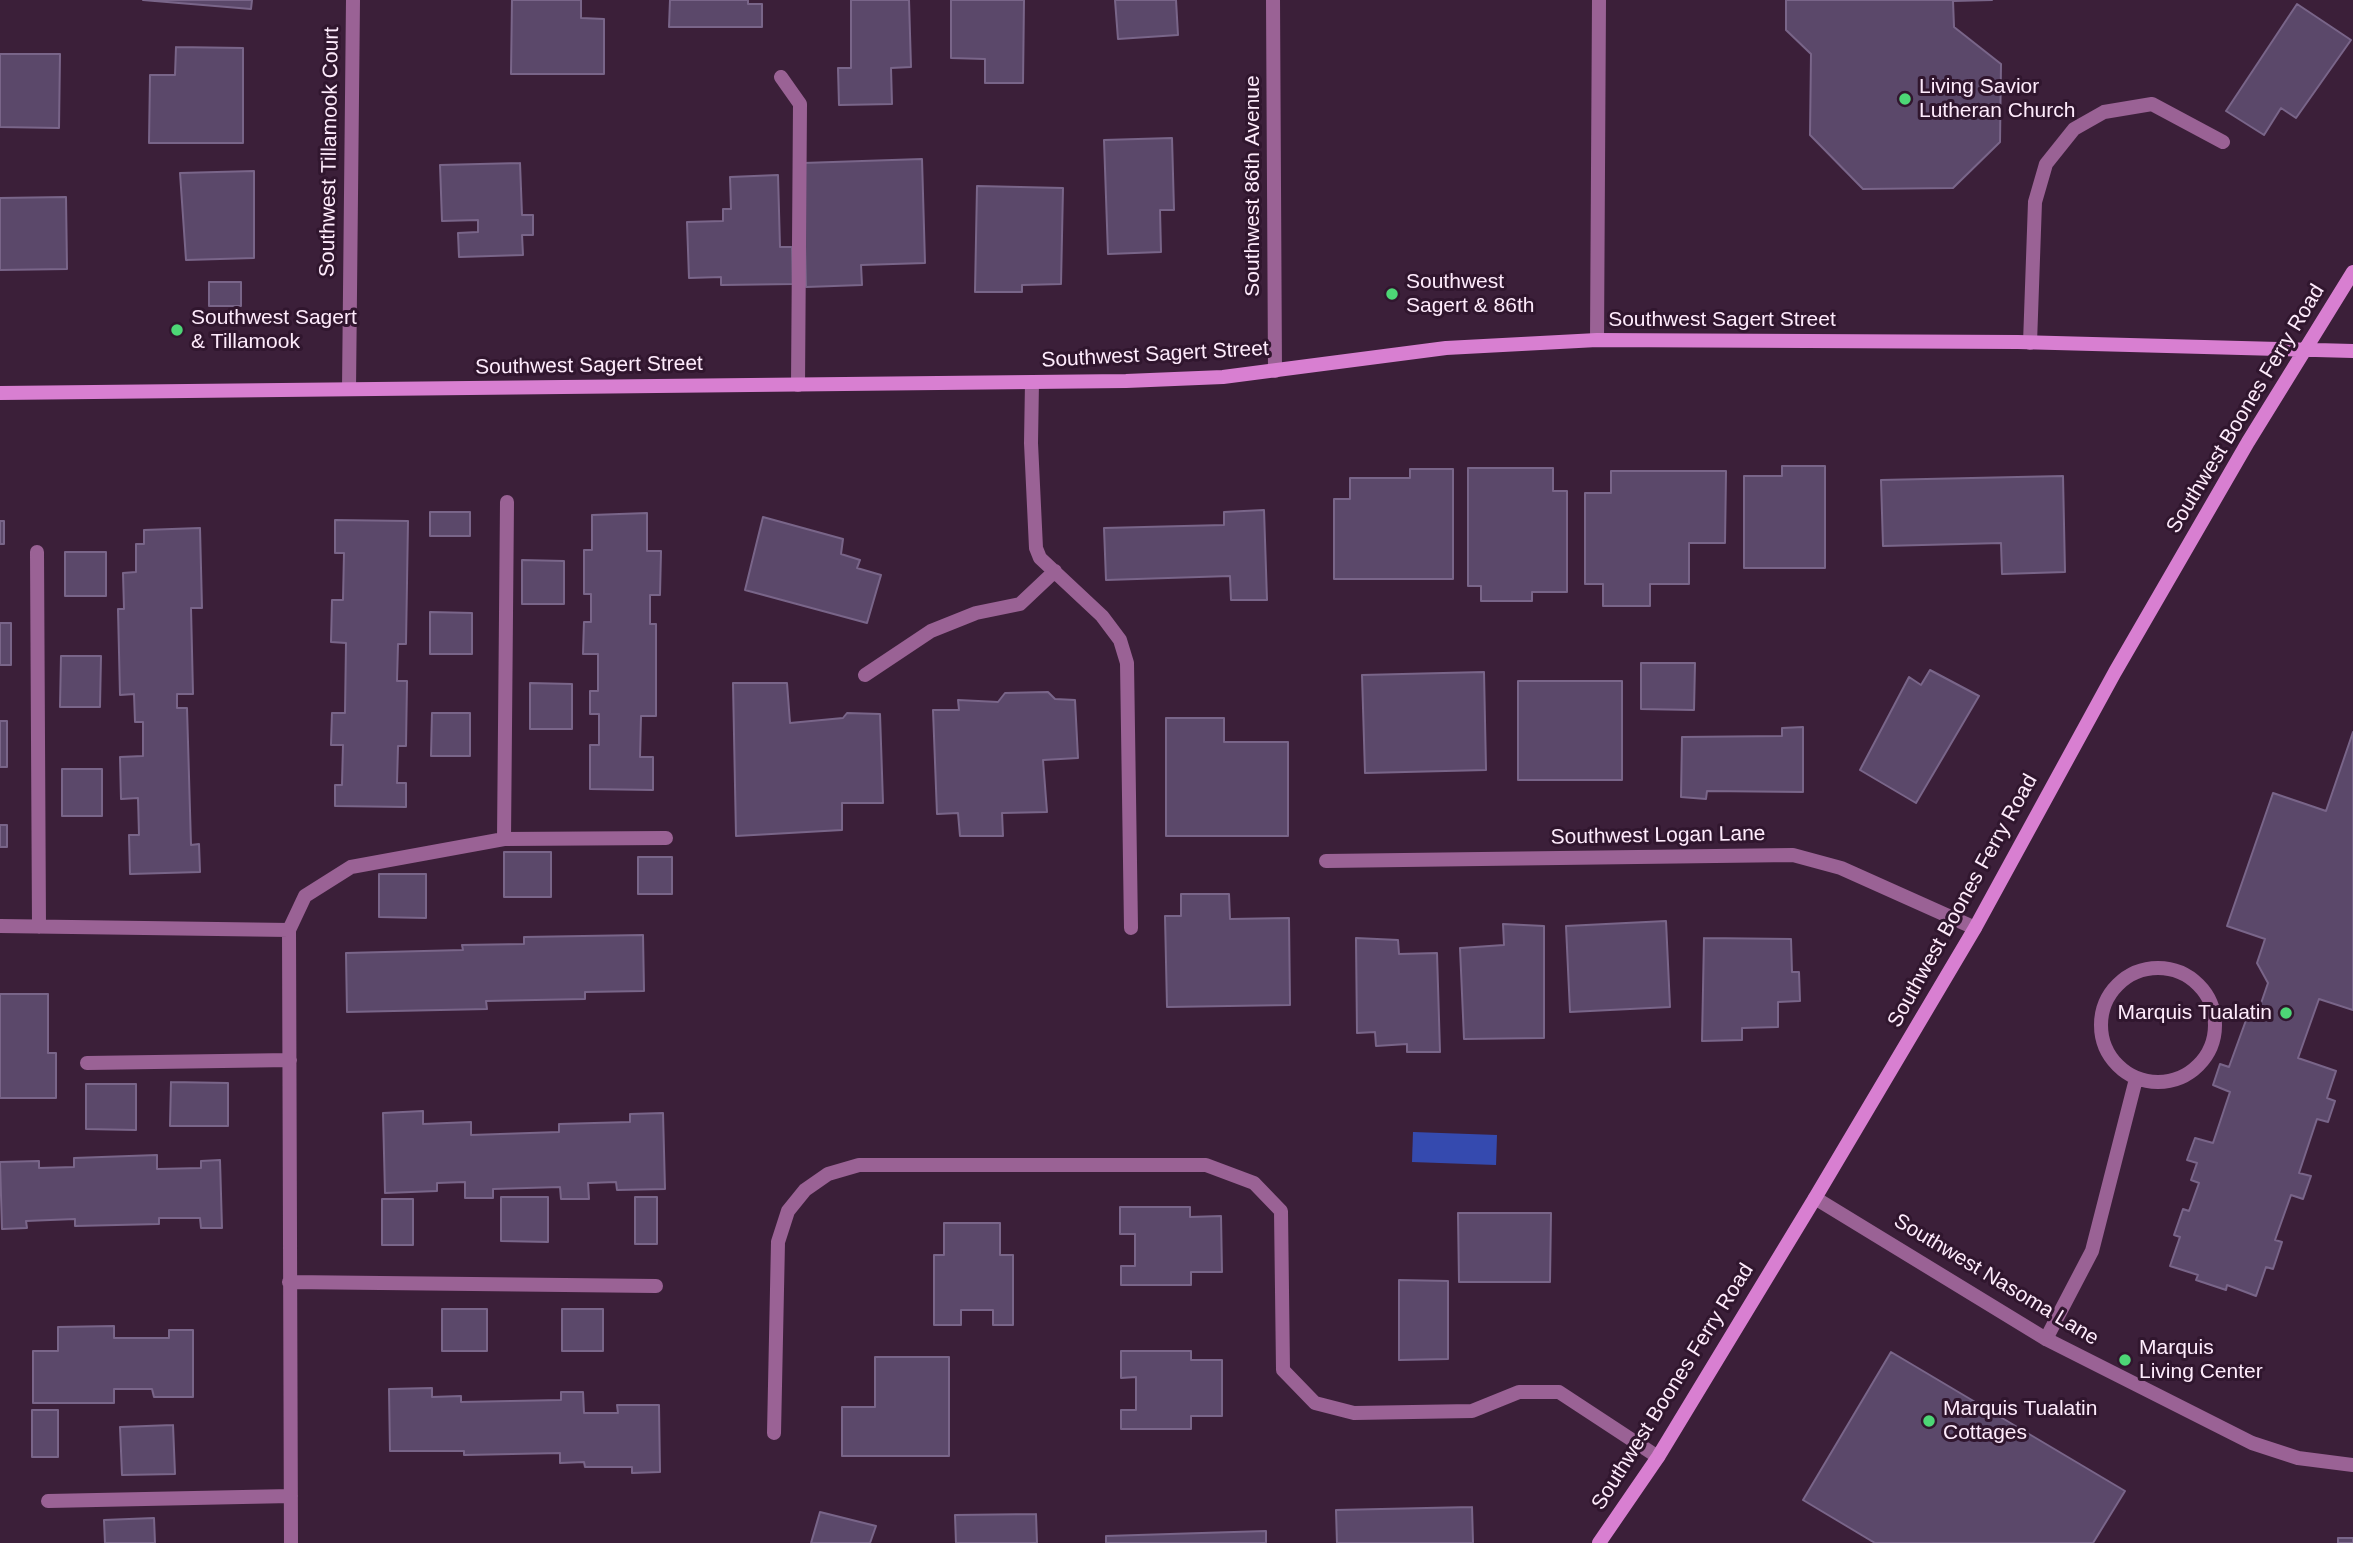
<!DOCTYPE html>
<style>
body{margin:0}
canvas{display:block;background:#3b1f39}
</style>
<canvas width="2353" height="1543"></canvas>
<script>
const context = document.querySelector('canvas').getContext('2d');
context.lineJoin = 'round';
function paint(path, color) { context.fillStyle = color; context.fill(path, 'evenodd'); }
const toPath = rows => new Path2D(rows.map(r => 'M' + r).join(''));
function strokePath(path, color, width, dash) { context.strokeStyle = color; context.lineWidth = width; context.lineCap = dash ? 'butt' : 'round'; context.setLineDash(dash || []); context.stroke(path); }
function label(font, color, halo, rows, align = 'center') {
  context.font = font + ' Helvetica,sans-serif'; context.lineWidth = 6; context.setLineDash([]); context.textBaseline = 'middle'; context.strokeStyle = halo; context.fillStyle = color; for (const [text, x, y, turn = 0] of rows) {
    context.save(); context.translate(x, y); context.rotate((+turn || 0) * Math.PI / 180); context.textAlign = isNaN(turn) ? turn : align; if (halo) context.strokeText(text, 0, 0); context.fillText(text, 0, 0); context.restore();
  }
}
paint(toPath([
 [1413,1132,1497,1135,1496,1165,1412,1162]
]), '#354aaf');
const building = toPath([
 [143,0,252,0,251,9,143,0],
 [512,0,581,0,581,18,604,19,604,74,511,74,512,0],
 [670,0,748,0,748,4,762,4,762,27,669,27,670,0],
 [851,0,909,0,911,67,891,68,892,104,839,105,838,68,851,68,851,0],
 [951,0,1024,0,1023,83,985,83,985,59,951,58,951,0],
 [1115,0,1176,0,1178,35,1118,39,1115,0],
 [1786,0,1992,0,1953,1,1954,27,2001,64,2000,142,1953,188,1863,189,1810,135,1811,54,1786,30,1786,0],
 [2297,4,2351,40,2296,118,2281,108,2264,135,2226,111,2297,4],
 [176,47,243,48,243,143,149,143,150,75,175,75,176,47],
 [0,54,60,54,59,128,0,127,0,54],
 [1172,138,1174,210,1160,210,1161,252,1108,254,1104,140,1172,138],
 [922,159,925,263,861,265,862,285,806,287,803,163,922,159],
 [520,163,522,215,533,215,533,235,522,235,523,255,459,257,458,233,478,232,478,220,442,221,440,165,520,163],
 [254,171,254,258,186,260,180,173,254,171],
 [778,175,780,247,792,247,793,284,721,285,721,277,689,278,687,222,723,221,723,209,731,209,730,177,778,175],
 [977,186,1063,188,1061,284,1022,285,1022,292,975,292,977,186],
 [66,197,67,269,0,270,0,198,66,197],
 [209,282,241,282,241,306,209,306,209,282],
 [1782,466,1825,466,1825,568,1744,568,1744,476,1782,476,1782,466],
 [1468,468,1553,468,1553,491,1567,491,1567,592,1532,592,1532,601,1481,601,1481,586,1468,586,1468,468],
 [1410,469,1453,469,1453,579,1334,579,1334,499,1350,499,1350,478,1410,478,1410,469],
 [1611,471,1726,471,1725,543,1689,543,1689,584,1650,584,1650,606,1603,606,1603,584,1585,584,1585,493,1611,493,1611,471],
 [2063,476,2065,572,2002,574,2001,543,1883,546,1881,480,2063,476],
 [1264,510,1267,600,1231,600,1230,576,1106,580,1104,528,1224,525,1224,512,1264,510],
 [430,512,470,512,470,536,430,536,430,512],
 [647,513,647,551,661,551,660,595,650,595,650,624,656,624,656,716,641,716,640,757,653,757,653,790,590,789,590,745,599,745,599,714,590,714,590,691,598,691,598,654,583,654,584,622,591,622,591,594,584,594,584,550,592,550,592,515,647,513],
 [763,517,843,539,841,554,860,560,857,568,881,575,867,623,745,590,763,517],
 [335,520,408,521,406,644,398,644,397,681,407,681,406,746,398,746,397,783,406,783,406,807,335,806,335,785,342,785,343,745,331,745,332,713,345,713,346,643,331,642,332,600,343,600,344,553,335,553,335,520],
 [0,521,4,521,4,544,0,544,0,521],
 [200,528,202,608,191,608,193,694,177,694,177,708,187,708,191,845,199,844,200,872,130,874,129,835,139,835,138,798,121,799,120,757,143,756,143,722,135,722,134,694,120,695,118,609,124,609,123,573,136,572,136,544,144,544,144,530,200,528],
 [65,552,106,552,106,596,65,596,65,552],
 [522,560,564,561,564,604,522,604,522,560],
 [430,612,472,613,472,654,430,654,430,612],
 [0,623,11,623,11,665,0,665,0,623],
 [61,656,101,656,100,707,60,707,61,656],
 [1641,663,1695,663,1694,710,1641,709,1641,663],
 [1930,670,1979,696,1916,803,1860,770,1909,677,1921,685,1930,670],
 [1484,672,1486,770,1365,773,1362,675,1484,672],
 [1518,681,1622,681,1622,780,1518,780,1518,681],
 [530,683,572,684,572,729,530,729,530,683],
 [733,683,787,683,790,723,843,718,847,713,880,714,883,803,842,803,842,830,736,836,733,683],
 [1048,692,1055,699,1075,700,1078,758,1043,760,1047,812,1002,813,1003,836,960,836,958,813,937,814,933,710,959,710,958,700,998,702,1005,693,1048,692],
 [432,713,470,713,470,756,431,756,432,713],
 [1166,718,1224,718,1224,742,1288,742,1288,836,1166,836,1166,718],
 [0,721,7,721,7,767,0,767,0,721],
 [1803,727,1803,792,1707,791,1706,799,1681,797,1682,737,1782,736,1782,728,1803,727],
 [2353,732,2353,1010,2319,999,2298,1058,2336,1071,2327,1098,2335,1101,2328,1122,2317,1119,2299,1173,2311,1176,2303,1199,2291,1195,2275,1240,2282,1242,2273,1269,2266,1267,2256,1296,2227,1285,2226,1290,2196,1280,2198,1275,2170,1266,2180,1237,2174,1235,2183,1209,2189,1211,2199,1183,2191,1180,2197,1163,2187,1160,2195,1138,2213,1143,2230,1092,2213,1085,2220,1064,2229,1067,2249,1012,2257,1015,2268,983,2257,963,2265,939,2227,926,2273,793,2326,811,2353,732],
 [62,769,102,769,102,816,62,816,62,769],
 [0,825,7,825,7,847,0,847,0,825],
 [504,852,551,852,551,897,504,897,504,852],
 [638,857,672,857,672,894,638,894,638,857],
 [379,874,426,874,426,918,379,917,379,874],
 [1181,894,1229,894,1230,919,1289,918,1290,1005,1167,1007,1165,916,1181,916,1181,894],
 [1666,921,1670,1007,1570,1012,1566,926,1666,921],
 [1503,924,1544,926,1544,1038,1464,1039,1460,948,1504,945,1503,924],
 [643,935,644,991,585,992,585,999,486,1001,487,1009,347,1012,346,953,463,950,462,945,524,944,524,937,643,935],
 [1356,938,1398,940,1399,954,1437,953,1440,1052,1407,1052,1407,1044,1376,1046,1375,1032,1357,1033,1356,938],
 [1704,938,1791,939,1792,972,1799,972,1800,1001,1778,1002,1778,1027,1742,1028,1742,1040,1702,1041,1704,938],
 [0,994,48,994,48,1053,56,1053,56,1098,0,1098,0,994],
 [171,1082,228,1083,228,1126,170,1126,171,1082],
 [86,1084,136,1084,136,1130,86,1129,86,1084],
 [423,1111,423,1124,471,1122,471,1135,559,1132,559,1124,630,1122,630,1114,663,1113,665,1189,617,1190,616,1182,588,1183,589,1199,561,1199,560,1187,493,1189,493,1198,465,1198,465,1182,437,1183,437,1191,385,1193,383,1113,423,1111],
 [157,1155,157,1169,201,1168,201,1161,220,1160,222,1228,201,1228,200,1218,159,1218,159,1224,75,1226,75,1219,26,1221,27,1228,2,1229,0,1162,39,1161,39,1168,74,1167,74,1158,157,1155],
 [501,1197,548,1197,548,1242,501,1241,501,1197],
 [635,1197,657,1197,657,1244,635,1244,635,1197],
 [382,1199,413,1199,413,1245,382,1245,382,1199],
 [1120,1207,1190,1207,1190,1217,1221,1216,1222,1272,1191,1272,1191,1285,1121,1285,1121,1266,1135,1266,1135,1234,1120,1234,1120,1207],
 [1458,1213,1551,1213,1550,1282,1459,1282,1458,1213],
 [944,1223,1000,1223,1000,1255,1013,1255,1013,1325,993,1325,993,1310,961,1310,961,1325,934,1325,934,1255,944,1255,944,1223],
 [1399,1280,1448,1281,1448,1359,1399,1360,1399,1280],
 [442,1309,487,1309,487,1351,442,1351,442,1309],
 [562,1309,603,1309,603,1351,562,1351,562,1309],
 [114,1326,114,1338,169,1338,169,1330,193,1330,193,1397,154,1397,152,1389,114,1389,114,1403,33,1403,33,1351,58,1351,58,1327,114,1326],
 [1121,1351,1191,1351,1191,1360,1222,1360,1222,1416,1191,1416,1191,1429,1121,1429,1121,1410,1136,1410,1136,1377,1121,1378,1121,1351],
 [1891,1352,2125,1491,2093,1543,1875,1543,1803,1500,1891,1352],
 [875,1357,949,1357,949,1456,842,1456,842,1407,875,1407,875,1357],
 [432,1388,432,1397,461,1396,461,1402,561,1400,561,1392,583,1392,584,1413,618,1413,617,1405,659,1405,660,1472,632,1473,632,1467,585,1467,584,1462,560,1463,560,1453,464,1455,464,1451,390,1451,389,1389,432,1388],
 [32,1410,58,1410,58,1457,32,1457,32,1410],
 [173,1425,175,1474,122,1475,120,1427,173,1425],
 [1472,1507,1473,1543,1337,1543,1336,1510,1472,1507],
 [820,1512,876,1526,870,1543,811,1543,820,1512],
 [1036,1514,1037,1543,956,1543,955,1515,1036,1514],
 [154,1518,155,1543,105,1543,104,1520,154,1518],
 [1266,1531,1266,1543,1106,1543,1106,1536,1266,1531],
 [2338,1538,2353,1538,2353,1543,2338,1543,2338,1538]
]);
paint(building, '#5b486a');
strokePath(building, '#796589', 2);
strokePath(toPath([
 [781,77,800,104,798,385],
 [1597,340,1599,0],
 [2030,343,2035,202,2046,164,2074,129,2104,112,2152,104,2223,142],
 [1032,382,1031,443,1036,548,1040,558,1102,616,1120,640,1127,663,1131,928],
 [37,552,39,927],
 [865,675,931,631,976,613,1020,604,1055,571],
 [504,839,507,502],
 [0,926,289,930],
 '2101 1025a57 57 0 1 1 114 0a57 57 0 1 1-114 0Z',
 [87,1063,290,1060],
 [289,1282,656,1286],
 [2046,1339,2092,1251,2136,1079],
 [774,1433,778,1242,788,1211,805,1190,828,1174,859,1165,1206,1165,1254,1183,1281,1211,1283,1370,1315,1403,1354,1413,1472,1411,1519,1392,1559,1392,1658,1457],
 [48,1501,291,1496],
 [291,1543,289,930,305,896,351,867,504,839,666,838]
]), '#9a6295', 14);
strokePath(toPath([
 [1273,0,1275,371],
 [349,389,353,0],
 [1326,861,1793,855,1841,868,1975,928],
 [1815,1198,2046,1339,2252,1443,2298,1458,2353,1465]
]), '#9a6295', 14);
strokePath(toPath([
 [0,393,1126,381,1223,377,1446,348,1597,340,2018,342,2353,351],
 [1599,1543,1658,1457,1815,1198,1975,928,2115,672,2248,442,2353,272]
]), '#d87fd1', 14);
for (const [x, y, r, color] of [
 [1905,99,7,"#4dd676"],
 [1392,294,7,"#4dd676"],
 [177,330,7,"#4dd676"],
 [2286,1013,7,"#4dd676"],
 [2125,1360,7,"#4dd676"],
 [1929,1421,7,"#4dd676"]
]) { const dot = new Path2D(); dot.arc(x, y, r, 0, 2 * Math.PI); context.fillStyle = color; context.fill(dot); strokePath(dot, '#30162e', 2.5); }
label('21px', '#feebfc', '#30162e', [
 ["Living Savior",1919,87],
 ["Lutheran Church",1919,111],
 ["Southwest",1406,282],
 ["Sagert & 86th",1406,306],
 ["Southwest Sagert",191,318],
 ["& Tillamook",191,342],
 ["Marquis Tualatin",2272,1013,"right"],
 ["Marquis",2139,1348],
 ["Living Center",2139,1372],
 ["Marquis Tualatin",1943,1409],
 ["Cottages",1943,1433]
], 'left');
label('21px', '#feebfc', '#30162e', [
 ["Southwest Tillamook Court",330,152,-89],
 ["Southwest 86th Avenue",1253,186,-90],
 ["Southwest Sagert Street",1722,320],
 ["Southwest Sagert Street",1155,355,-3],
 ["Southwest Sagert Street",589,366,-1],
 ["Southwest Boones Ferry Road",2246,409,-59],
 ["Southwest Logan Lane",1658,836,-1],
 ["Southwest Boones Ferry Road",1963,901,-61],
 ["Southwest Nasoma Lane",1996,1280,31],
 ["Southwest Boones Ferry Road",1673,1387,-58]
]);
</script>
